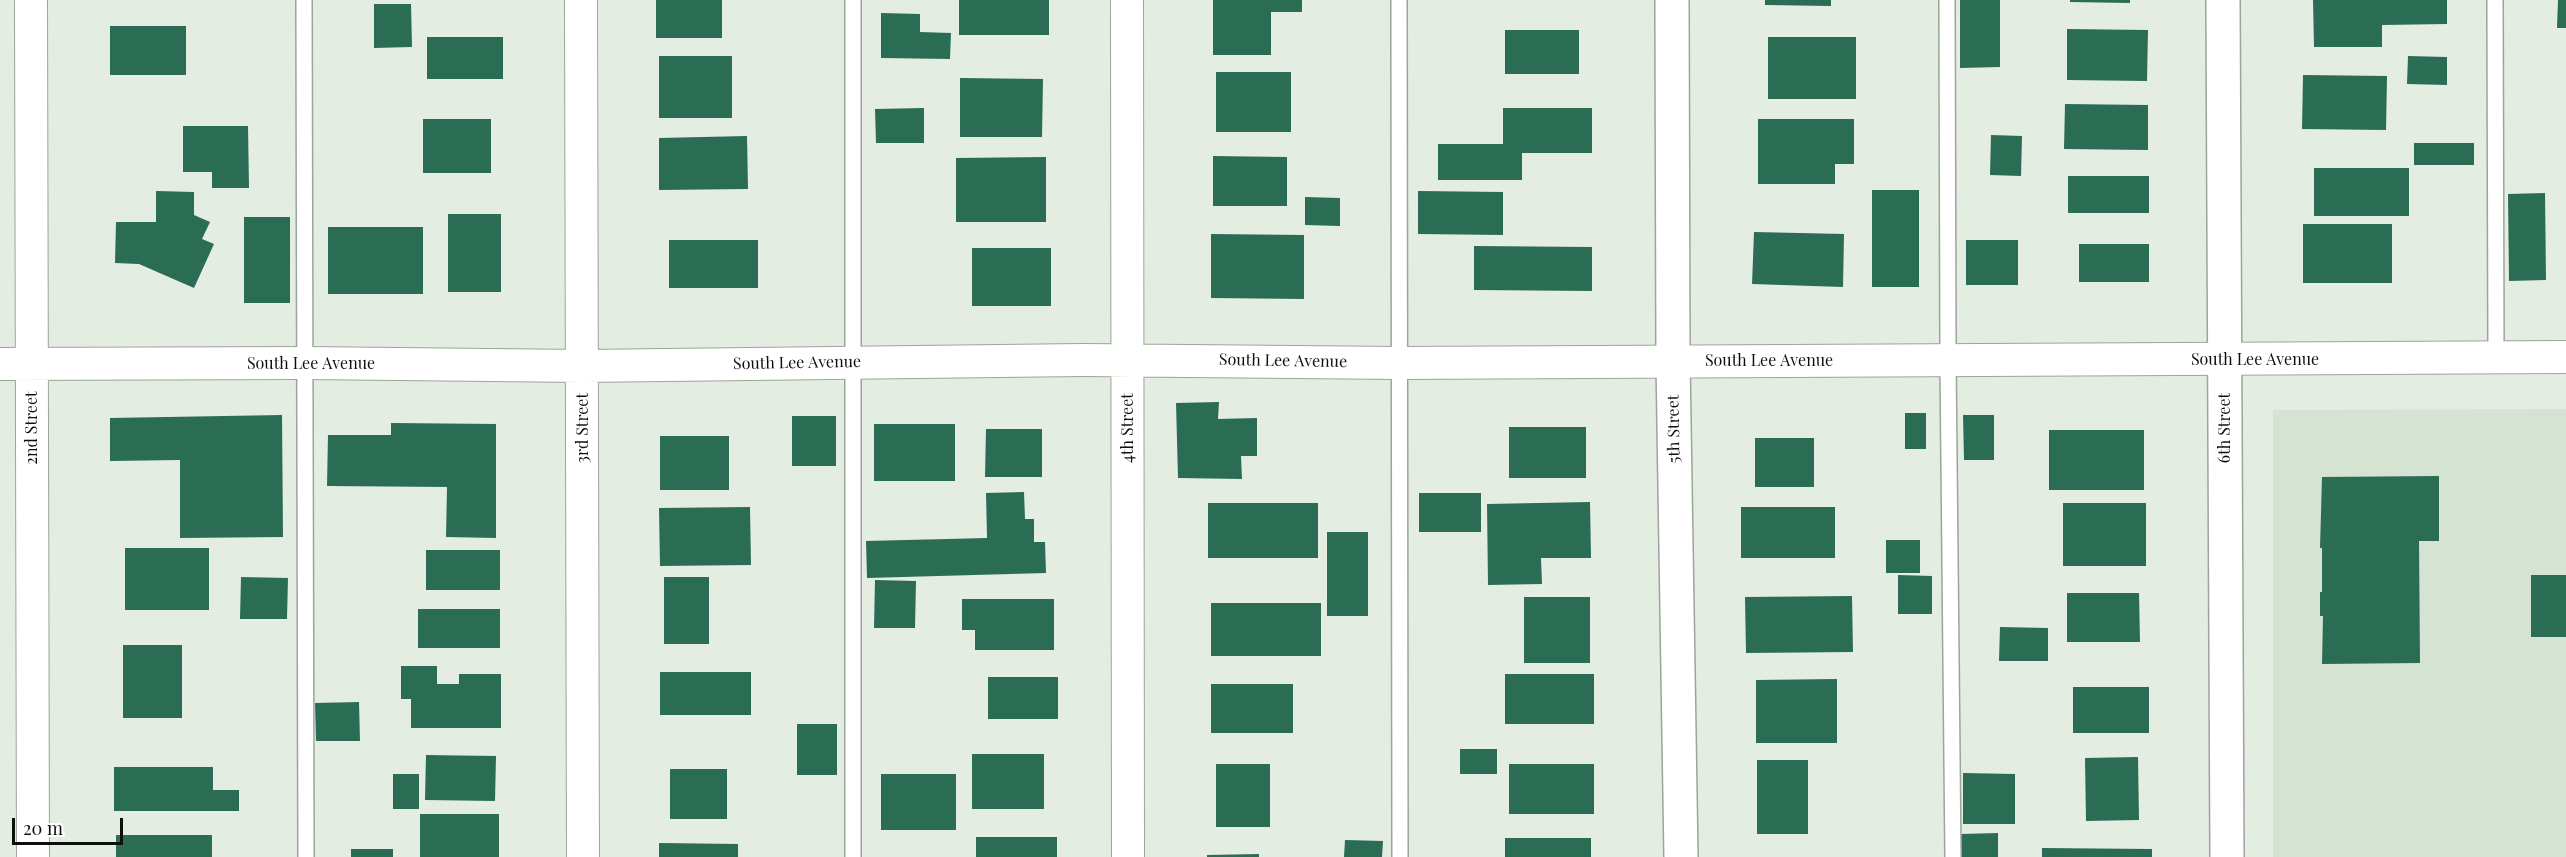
<!DOCTYPE html>
<style>
body{margin:0}
#map{position:relative;width:2566px;height:857px;overflow:hidden;background:#e4ede2;font-family:"Playfair Display",serif}
canvas{display:block}
.scale{position:absolute;left:12px;top:818px;width:111px;height:27px;box-sizing:border-box;border:3px solid #0c0f0c;border-top:0;padding-left:8px;font-size:18px;line-height:21px;white-space:nowrap;color:#0c0f0c;-webkit-text-stroke:4px #fff;paint-order:stroke}
</style>
<div id="map">
<canvas width="2566" height="857"></canvas>
<div class="scale">20 m</div>
</div>
<script>
const context = document.querySelector('canvas').getContext('2d');
context.lineJoin = 'round';
function paint(path, color) { context.fillStyle = color; context.fill(path, 'evenodd'); }
const toPath = rows => new Path2D(rows.map(r => 'M' + r).join(''));
function strokePath(path, color, width, dash) { context.strokeStyle = color; context.lineWidth = width; context.lineCap = dash ? 'butt' : 'round'; context.setLineDash(dash || []); context.stroke(path); }
function label(font, color, halo, rows, align = 'center') {
  context.font = font + ' "Playfair Display",serif'; context.lineWidth = 4.5; context.setLineDash([]); context.textBaseline = 'middle'; context.strokeStyle = halo; context.fillStyle = color; for (const [text, x, y, turn = 0] of rows) {
    context.save(); context.translate(x, y); context.rotate((+turn || 0) * Math.PI / 180); context.textAlign = isNaN(turn) ? turn : align; if (halo) context.strokeText(text, 0, 0); context.fillText(text, 0, 0); context.restore();
  }
}
paint(toPath([
 [2566,409,2566,857,2273,857,2273,410]
]), '#d5e3d2');
paint(toPath([
 [656,0,722,0,722,38,656,38],
 [959,0,1049,0,1049,35,959,35],
 [1213,0,1302,0,1302,12,1271,12,1271,55,1213,55],
 [1765,0,1831,0,1831,6,1765,5],
 [1960,0,2000,0,2000,67,1960,68],
 [2070,0,2130,0,2130,3,2070,2],
 [2313,0,2447,0,2447,24,2382,25,2382,47,2314,47],
 [2558,0,2566,0,2566,28,2557,28],
 [374,4,411,4,412,47,374,48],
 [881,13,920,14,920,32,951,33,950,59,881,58],
 [110,26,186,26,186,75,110,75],
 [2067,29,2148,30,2147,81,2067,80],
 [1505,30,1579,30,1579,74,1505,74],
 [427,37,503,37,503,79,427,79],
 [1768,37,1856,37,1856,99,1768,99],
 [659,56,732,56,732,118,659,118],
 [2408,56,2447,57,2447,85,2407,84],
 [1216,72,1291,72,1291,132,1216,132],
 [2303,75,2387,76,2386,130,2302,129],
 [960,78,1043,79,1042,137,960,137],
 [2065,104,2148,105,2148,150,2064,149],
 [924,108,924,143,876,143,875,109],
 [1503,108,1592,108,1592,153,1522,153,1522,180,1438,180,1438,144,1503,144],
 [423,119,491,119,491,173,423,173],
 [1758,119,1854,119,1854,164,1835,164,1835,184,1758,184],
 [183,126,248,126,249,188,212,188,212,172,183,172],
 [1991,135,2022,136,2021,176,1990,175],
 [747,136,748,189,659,190,659,138],
 [2414,143,2474,143,2474,165,2414,165],
 [1213,156,1287,157,1287,206,1213,206],
 [1046,157,1046,222,956,222,956,158],
 [2314,168,2409,168,2409,216,2314,216],
 [2068,176,2149,176,2149,213,2068,213],
 [1872,190,1919,190,1919,287,1872,287],
 [156,191,194,192,194,215,210,222,202,239,214,244,194,288,139,264,115,263,116,222,156,222],
 [1418,191,1503,192,1503,235,1418,234],
 [2545,193,2546,280,2509,281,2508,194],
 [1305,197,1340,198,1340,226,1305,225],
 [448,214,501,214,501,292,448,292],
 [244,217,290,217,290,303,244,303],
 [2303,224,2392,224,2392,283,2303,283],
 [328,227,423,227,423,294,328,294],
 [1754,232,1844,234,1843,287,1752,284],
 [1211,234,1304,235,1304,299,1211,298],
 [669,240,758,240,758,288,669,288],
 [1966,240,2018,240,2018,285,1966,285],
 [2079,244,2149,244,2149,282,2079,282],
 [1474,246,1592,247,1592,291,1474,290],
 [972,248,1051,248,1051,306,972,306],
 [1219,402,1218,419,1257,418,1257,456,1241,456,1242,479,1178,478,1176,403],
 [1905,413,1926,413,1926,449,1905,449],
 [282,415,283,537,180,538,180,460,110,461,110,418],
 [1963,415,1994,415,1994,460,1964,460],
 [792,416,836,416,836,466,792,466],
 [391,423,496,424,496,538,446,537,447,487,327,486,328,435,391,435],
 [874,424,955,424,955,481,874,481],
 [1509,427,1586,427,1586,478,1509,478],
 [986,429,1042,429,1042,477,985,477],
 [2049,430,2144,430,2144,490,2049,490],
 [660,436,729,436,729,490,660,490],
 [1755,438,1814,438,1814,487,1755,487],
 [2439,476,2439,541,2419,541,2420,663,2322,664,2323,616,2320,616,2320,592,2322,592,2322,548,2320,548,2322,477],
 [1024,492,1025,519,1034,519,1034,542,1045,542,1046,573,867,578,866,541,987,538,986,493],
 [1419,493,1481,493,1481,532,1419,532],
 [1590,502,1591,558,1541,558,1542,584,1488,585,1487,504],
 [1208,503,1318,503,1318,558,1208,558],
 [2063,503,2146,503,2146,566,2063,566],
 [750,507,751,565,660,566,659,508],
 [1741,507,1835,507,1835,558,1741,558],
 [1327,532,1368,532,1368,616,1327,616],
 [1886,540,1920,540,1920,573,1886,573],
 [125,548,209,548,209,610,125,610],
 [426,550,500,550,500,590,426,590],
 [1898,575,1932,576,1932,614,1898,614],
 [2531,575,2566,575,2566,637,2531,637],
 [241,577,288,578,287,619,240,619],
 [664,577,709,577,709,644,664,644],
 [875,580,916,581,915,628,874,628],
 [2067,593,2139,593,2140,642,2067,642],
 [1852,596,1853,652,1746,653,1745,597],
 [1524,597,1590,597,1590,663,1524,663],
 [962,599,1054,599,1054,650,975,650,975,630,962,630],
 [1211,603,1321,603,1321,656,1211,656],
 [418,609,500,609,500,648,418,648],
 [2000,627,2048,628,2048,661,1999,661],
 [123,645,182,645,182,718,123,718],
 [401,666,437,666,437,684,459,684,459,674,501,674,501,728,411,728,411,699,401,699],
 [660,672,751,672,751,715,660,715],
 [1505,674,1594,674,1594,724,1505,724],
 [988,677,1058,677,1058,719,988,719],
 [1837,679,1837,743,1756,743,1756,680],
 [1211,684,1293,684,1293,733,1211,733],
 [2073,687,2149,687,2149,733,2073,733],
 [359,702,360,741,316,741,315,703],
 [797,724,837,724,837,775,797,775],
 [1460,749,1497,749,1497,774,1460,774],
 [972,754,1044,754,1044,809,972,809],
 [426,755,496,756,495,801,425,800],
 [2138,757,2139,820,2086,821,2085,758],
 [1757,760,1808,760,1808,834,1757,834],
 [1216,764,1270,764,1270,827,1216,827],
 [1509,764,1594,764,1594,814,1509,814],
 [114,767,213,767,213,790,239,790,239,811,114,811],
 [670,769,727,769,727,819,670,819],
 [1963,773,2015,774,2015,824,1963,824],
 [393,774,419,774,419,809,393,809],
 [881,774,956,774,956,830,881,830],
 [420,814,499,814,499,857,420,857],
 [1998,833,1998,857,1961,857,1961,834],
 [116,835,212,835,212,857,116,857],
 [976,837,1057,837,1057,857,976,857],
 [1505,838,1591,838,1591,857,1505,857],
 [1345,840,1383,841,1382,857,1344,857],
 [659,843,738,844,738,857,659,857],
 [2042,848,2152,849,2152,857,2042,857],
 [351,849,393,849,393,857,351,857],
 [1259,854,1259,857,1207,857,1207,855]
]), '#2b6c54');
const service = toPath([
 [304,0,306,857],
 [853,0,853,857],
 [1399,0,1400,857],
 [1947,0,1948,360,1953,857],
 [2495,0,2496,357]
]);
const minor = toPath([
 [31,0,33,857],
 [581,0,583,857],
 [1127,0,1128,857],
 [0,364,305,363,583,366,1083,360,1399,363,2566,357]
]);
const tertiary = toPath([
 [1672,0,1673,361,1681,857],
 [2223,0,2227,857]
]);
strokePath(service, '#9ca59a', 18);
strokePath(minor, '#9ca59a', 34);
strokePath(tertiary, '#9ca59a', 36);
strokePath(service, '#fff', 15);
strokePath(minor, '#fff', 32);
strokePath(tertiary, '#fff', 33);
label('16px', '#0c0f0c', '#fff', [
 ["South Lee Avenue",2255,360],
 ["South Lee Avenue",1283,361,1],
 ["South Lee Avenue",1769,361],
 ["South Lee Avenue",797,363,-1],
 ["South Lee Avenue",311,364],
 ["2nd Street",32,428,-90],
 ["3rd Street",583,428,-90],
 ["4th Street",1128,428,-90],
 ["6th Street",2225,428,-90],
 ["5th Street",1674,429,-91]
]);
</script>
